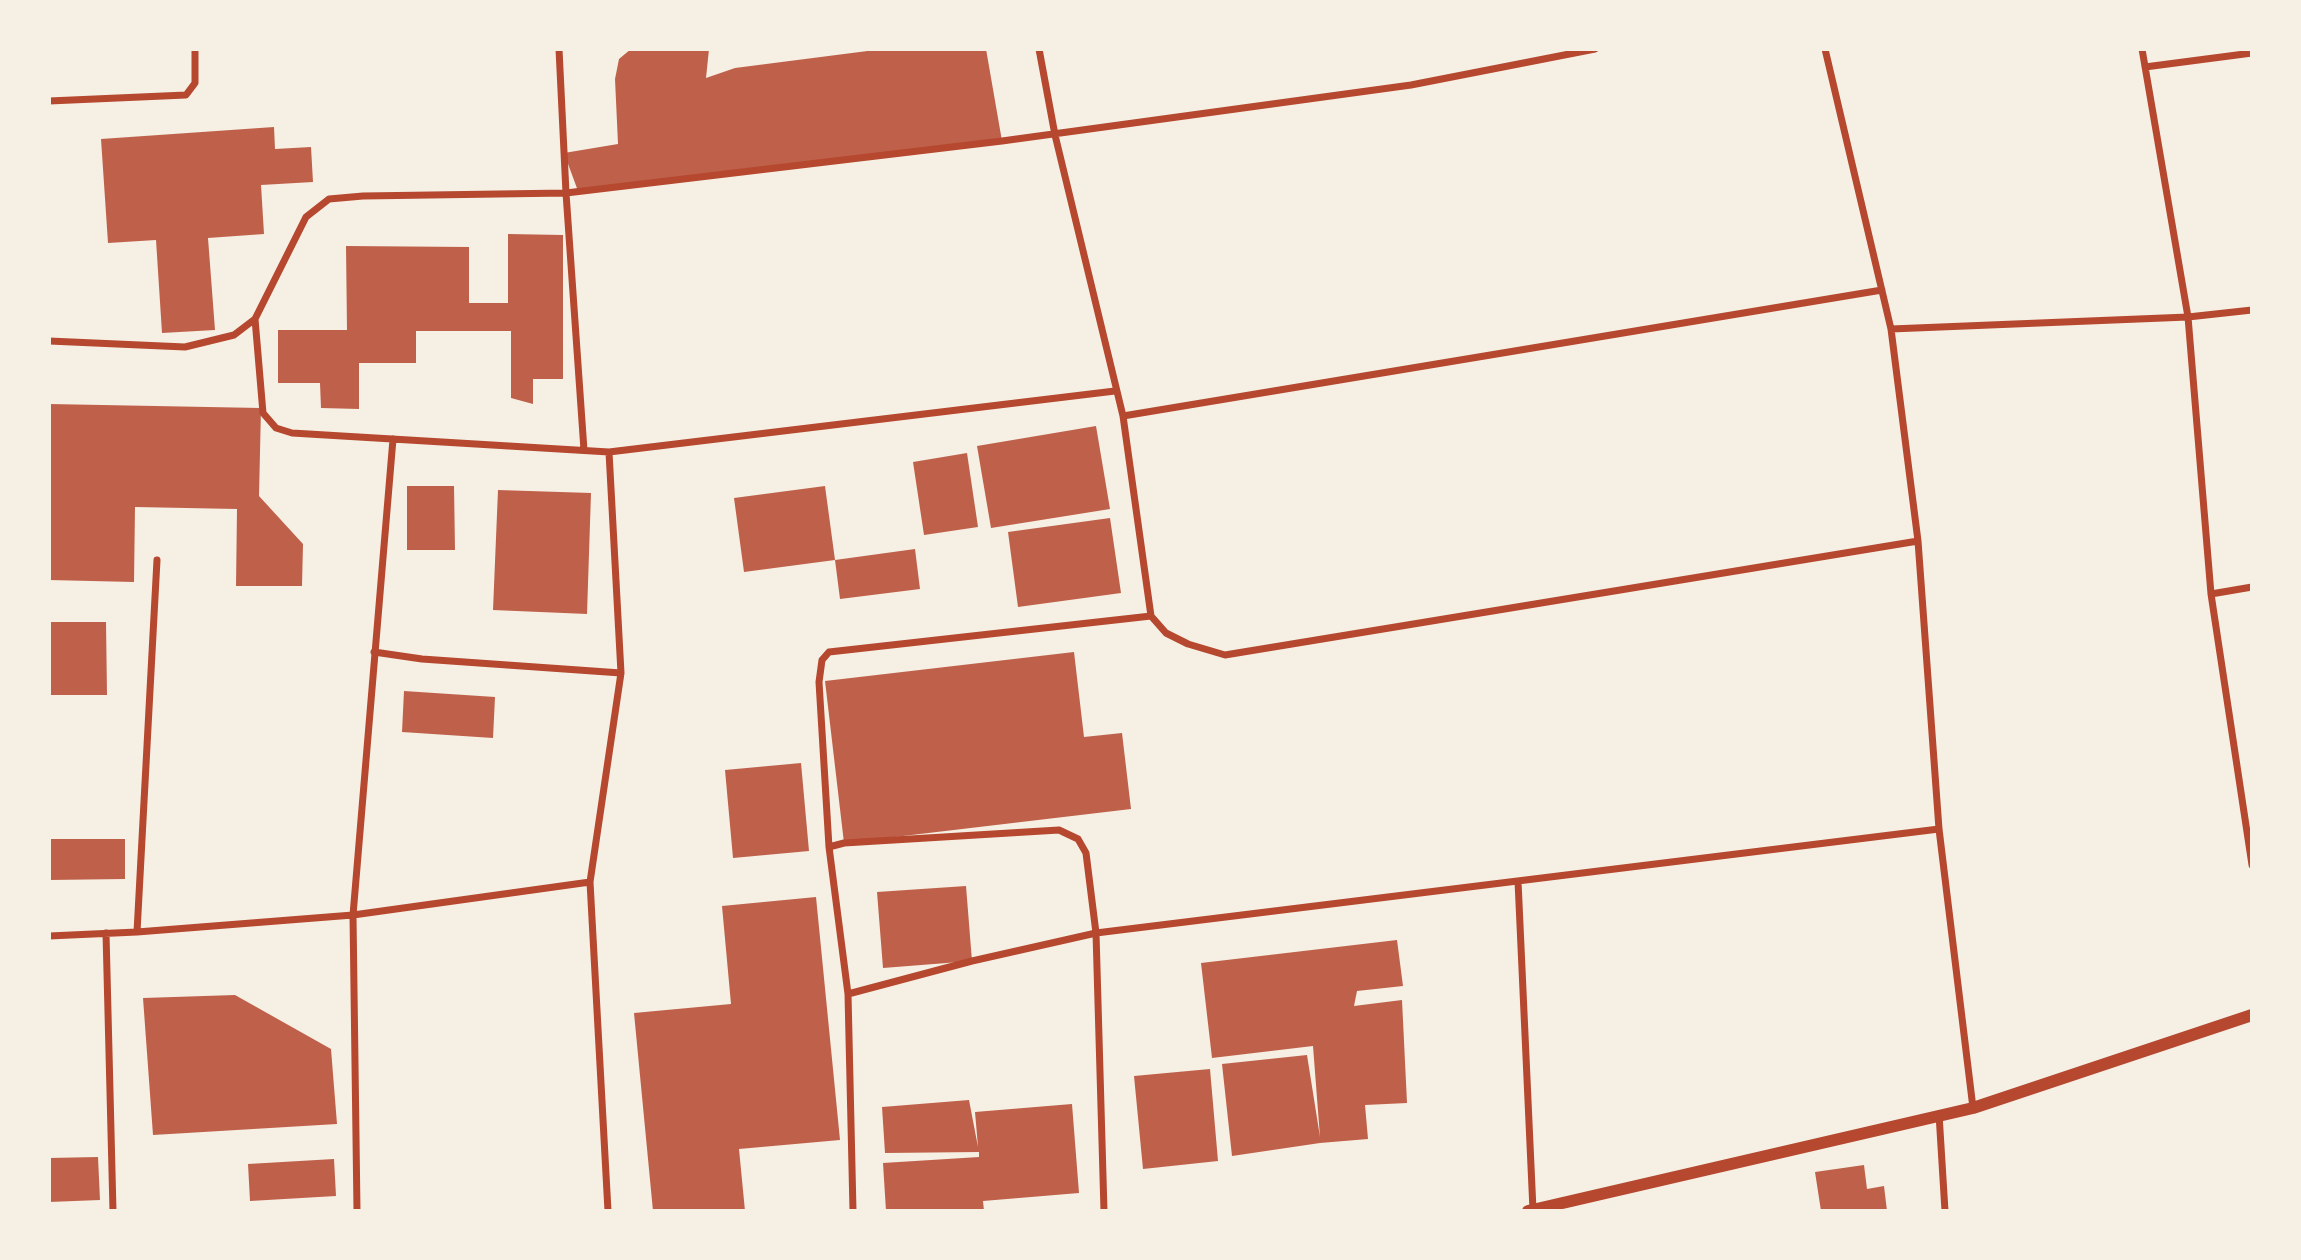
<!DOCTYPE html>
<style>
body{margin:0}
#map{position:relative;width:2301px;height:1260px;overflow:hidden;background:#f6efe4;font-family:Lato,sans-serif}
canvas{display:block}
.frame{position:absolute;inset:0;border:51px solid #f6efe4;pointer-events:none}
</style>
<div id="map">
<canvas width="2301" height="1260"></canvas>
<div class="frame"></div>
</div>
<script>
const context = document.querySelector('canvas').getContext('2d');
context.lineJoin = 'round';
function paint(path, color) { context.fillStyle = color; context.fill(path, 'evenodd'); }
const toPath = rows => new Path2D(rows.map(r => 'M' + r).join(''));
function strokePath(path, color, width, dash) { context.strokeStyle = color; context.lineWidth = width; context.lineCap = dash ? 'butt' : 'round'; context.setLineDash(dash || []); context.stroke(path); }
paint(toPath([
 [631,49,709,49,706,78,735,68,883,49,986,49,1002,141,578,191,564,153,618,144,615,79,619,59],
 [274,127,275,149,311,147,313,182,261,185,264,234,208,238,215,330,162,333,156,240,108,243,101,139],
 [508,234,563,235,563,379,533,379,533,404,511,398,511,331,416,331,416,363,359,363,359,409,321,408,320,383,278,383,278,330,347,330,346,246,469,247,469,303,508,303],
 [49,404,261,408,259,496,303,544,302,586,236,586,237,509,135,507,134,582,49,580],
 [1096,426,1110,509,991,528,977,446],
 [967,453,978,527,924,535,913,462],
 [407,486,454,486,455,550,407,550],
 [825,486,835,560,744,572,734,498],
 [498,490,591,493,587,614,493,610],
 [1110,518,1121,593,1018,607,1008,532],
 [915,549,920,589,840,599,835,560],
 [49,622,106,622,107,695,49,695],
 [1074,652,1084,737,1122,733,1131,809,844,843,825,681],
 [404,691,495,697,493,738,402,732],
 [801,763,809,851,733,858,725,770],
 [49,839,125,839,125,879,49,880],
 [966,886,972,961,883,968,877,892],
 [816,897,840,1140,739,1149,745,1211,653,1211,634,1013,731,1004,722,906],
 [1397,940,1403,986,1357,991,1354,1006,1402,1000,1407,1103,1365,1105,1368,1139,1320,1143,1232,1156,1222,1064,1307,1055,1320,1137,1313,1046,1212,1058,1201,963],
 [235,995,331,1049,337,1124,153,1135,143,998],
 [1210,1069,1218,1161,1143,1169,1134,1076],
 [969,1100,978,1147,975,1112,1072,1104,1079,1193,983,1201,984,1211,886,1211,883,1163,979,1157,979,1152,885,1153,882,1107],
 [98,1157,100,1200,49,1202,49,1158],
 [334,1159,336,1196,250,1201,248,1164],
 [1864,1165,1867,1189,1884,1186,1887,1211,1821,1211,1815,1172]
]), '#bf614a');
strokePath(toPath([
 [559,49,566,193,584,450],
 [1825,49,1891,329,1918,541,1939,829,1973,1108],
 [2142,49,2188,317,2211,594,2252,865],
 [2145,67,2252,53],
 [49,101,186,95,195,83,195,49],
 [255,319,263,413,276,428,292,433,609,452,1115,391],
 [1891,329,2188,317,2252,310],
 [49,341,185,347,234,335,255,319,306,217,329,199,363,196,566,193,1002,141,1411,85,1595,49],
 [1123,416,1882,290],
 [2211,594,2252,587],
 [1151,616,1166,633,1188,644,1225,655,1918,541],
 [374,652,422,659,621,673],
 [829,847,844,843,1059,830,1078,839,1086,853,1096,933,1104,1211],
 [1518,881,1533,1210],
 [137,932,157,560],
 [106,933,113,1211],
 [49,936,137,932,353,915,393,439],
 [848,994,972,961,1096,933,1939,829],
 [1939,1114,1945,1211],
 [357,1211,353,915,590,882],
 [608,1211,590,882,621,673,609,452],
 [853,1211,848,994,829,847,819,682,822,660,829,652,1151,616,1123,416,1055,135,1039,49]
]), '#b5482f', 7);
strokePath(toPath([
 [1528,1211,1973,1108,2252,1015]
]), '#b5482f', 12);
</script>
